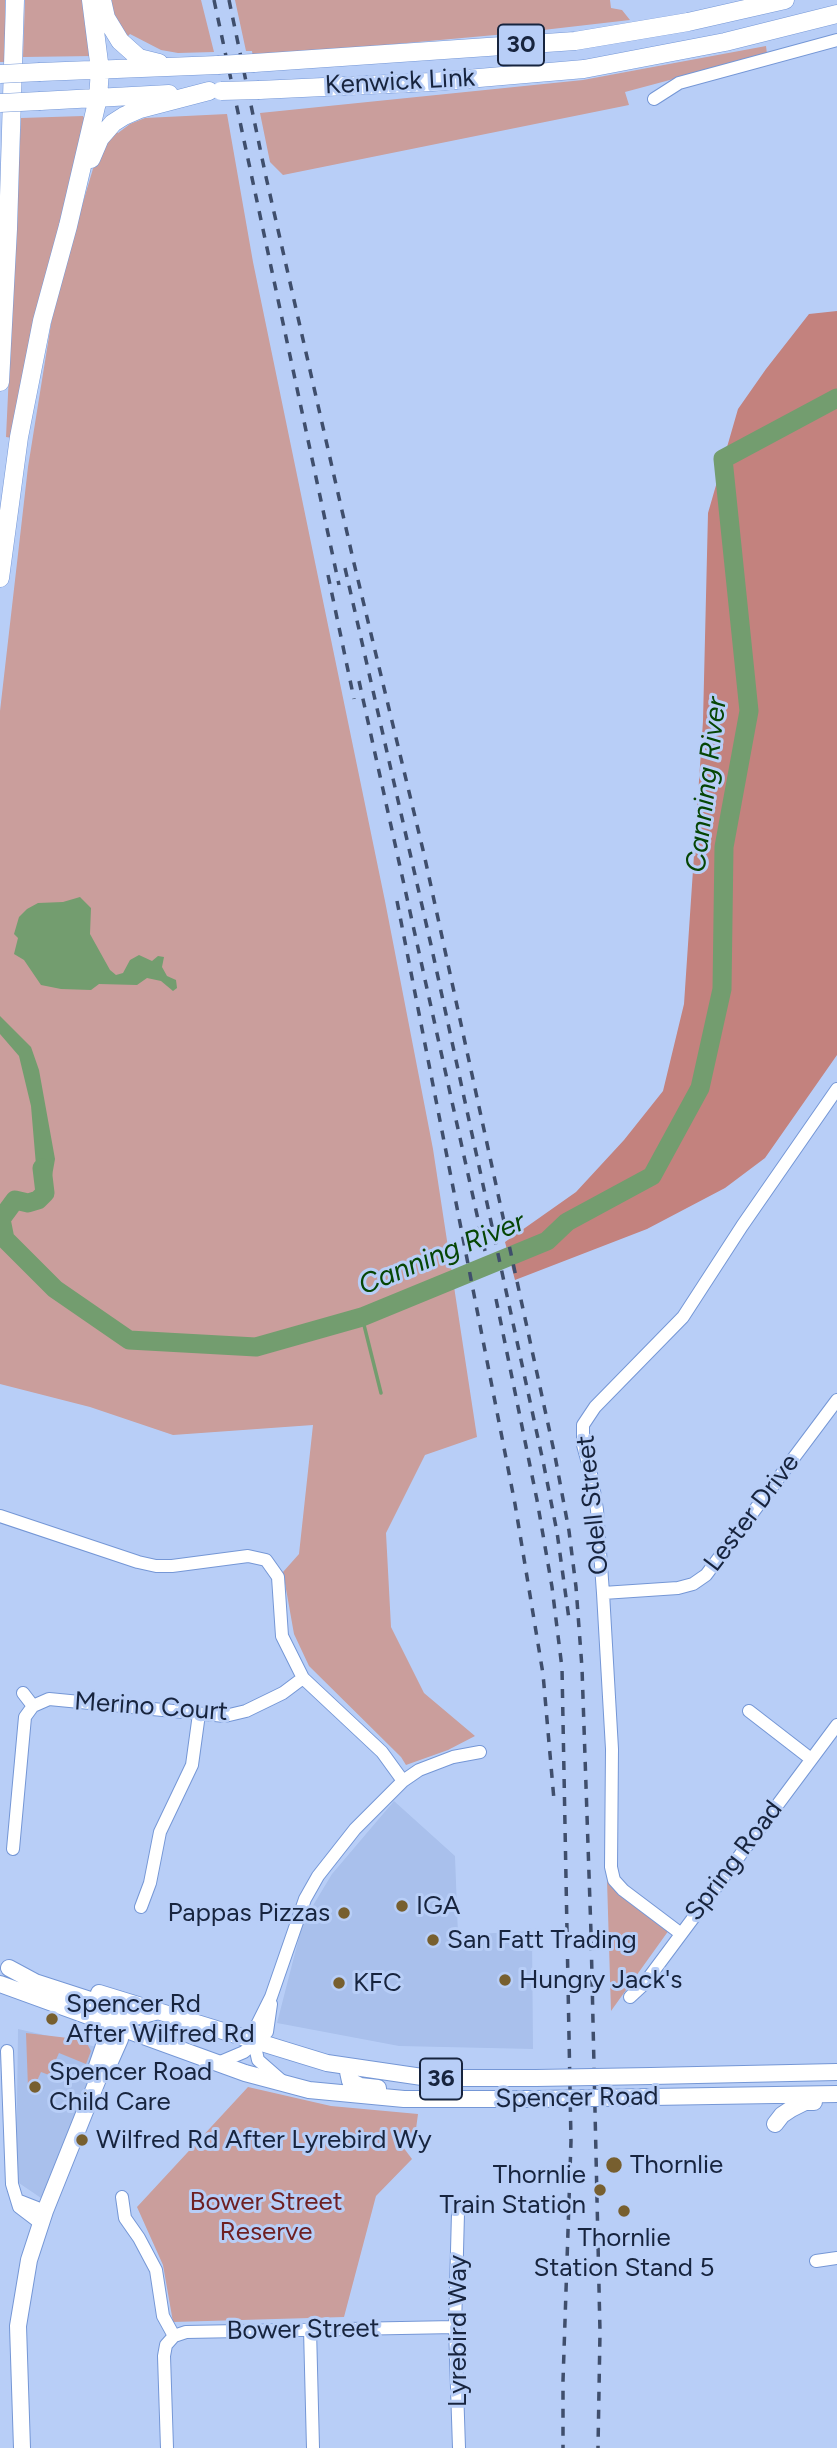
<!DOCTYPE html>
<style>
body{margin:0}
canvas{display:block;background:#b8cef7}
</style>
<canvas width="837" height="2448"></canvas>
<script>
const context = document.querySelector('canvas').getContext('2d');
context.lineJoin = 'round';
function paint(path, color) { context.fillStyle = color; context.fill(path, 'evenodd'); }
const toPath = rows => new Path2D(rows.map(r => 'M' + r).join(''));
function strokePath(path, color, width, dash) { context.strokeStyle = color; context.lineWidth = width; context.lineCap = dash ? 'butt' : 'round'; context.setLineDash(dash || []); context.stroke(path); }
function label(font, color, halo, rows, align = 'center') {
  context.font = font + ' Figtree,sans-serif'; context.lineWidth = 6; context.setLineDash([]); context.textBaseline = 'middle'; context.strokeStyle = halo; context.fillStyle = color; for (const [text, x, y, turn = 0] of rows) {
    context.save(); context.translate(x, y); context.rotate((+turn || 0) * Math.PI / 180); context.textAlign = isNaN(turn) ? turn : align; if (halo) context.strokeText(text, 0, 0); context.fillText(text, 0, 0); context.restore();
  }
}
paint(toPath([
 [394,1801,455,1856,458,1935,532,1931,533,2049,399,2046,277,2023,303,1922,332,1874],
 [18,2029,106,2049,69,2129,41,2198,16,2181]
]), '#a9c0ec');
paint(toPath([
 [0,0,5,0,5,62,0,62],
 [25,0,88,0,93,56,23,57],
 [109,0,201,0,214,52,178,53,161,50,130,34,127,37,111,12],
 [235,0,610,0,611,8,622,10,630,20,517,33,253,57,252,51,246,51],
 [766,46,767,54,625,92,629,105,283,175,270,162,260,113,583,80],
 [227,114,253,262,385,901,433,1149,477,1437,425,1455,386,1533,391,1627,424,1693,475,1736,448,1750,406,1765,401,1757,309,1666,294,1634,283,1572,299,1554,313,1425,173,1435,90,1407,0,1384,0,711,28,467,56,293,95,162,114,130,118,133,130,124,145,118],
 [83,116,86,122,12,438,6,437,21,118],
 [607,1880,669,1930,611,2011],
 [26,2033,85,2040,91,2051,86,2064,59,2053,49,2075,41,2072,33,2090,28,2088],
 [248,2087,331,2106,418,2114,416,2129,400,2143,412,2159,376,2196,344,2317,173,2322,163,2265,137,2207]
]), '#ca9e9c');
paint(toPath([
 [837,311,837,1055,765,1158,725,1188,647,1229,515,1280,505,1242,576,1192,624,1140,663,1091,684,1004,703,721,708,513,738,409,766,369,809,314]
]), '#c3827e');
paint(toPath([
 [80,897,91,908,90,934,110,970,116,975,123,973,130,960,139,955,152,961,158,956,164,957,162,967,167,976,176,980,177,988,173,991,161,981,147,978,137,985,99,984,91,990,61,989,41,985,24,960,14,954,18,938,14,934,19,917,27,909,38,903,63,902],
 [0,1016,31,1047,39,1070,55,1159,52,1176,45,1193,37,1177,31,1106,19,1056,0,1034]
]), '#739d6f');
strokePath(toPath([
 [362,1317,381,1393]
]), '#739d6f', 3.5);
strokePath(toPath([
 [42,1168,45,1193,38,1200,28,1203,15,1200,1,1219,5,1239,55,1289,129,1340,256,1347,362,1317,547,1241,567,1222,652,1176,700,1088,722,989,724,847,749,711,723,459,837,398]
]), '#739d6f', 19);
const minor = toPath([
 [654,99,679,83,837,40],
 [0,1516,138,1562,156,1566,172,1566,248,1556,266,1560,278,1577,282,1636,303,1678,382,1752,403,1781],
 [603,1593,678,1588,693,1584,706,1575,837,1400],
 [23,1693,33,1706],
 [749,1711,811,1759],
 [13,1849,25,1717,33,1706,49,1699,225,1716,246,1711,283,1693,303,1678],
 [141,1907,150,1883,160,1832,192,1765,199,1714],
 [680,1933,623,1890,614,1880,611,1867,612,1749,603,1593,597,1510,592,1478,583,1445,583,1425,595,1407,683,1317,742,1226,837,1089],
 [630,1997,644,1984,837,1725],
 [7,2051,12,2184,19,2207,40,2223],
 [218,2063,244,2052,267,2032,271,2004],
 [282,2081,258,2060,254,2042,256,2027,271,1997,305,1899,318,1876,355,1829,403,1781,419,1770,453,1757,480,1752],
 [122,2197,125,2218,139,2238,156,2270,163,2316,174,2336],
 [17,2200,45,2211],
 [458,2213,455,2327,459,2448],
 [816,2261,837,2258],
 [310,2329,313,2448],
 [167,2448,164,2356,166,2345,174,2336,186,2332,455,2327]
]);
const major = toPath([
 [9,1968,35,1982,109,2006,117,2016,120,2039,108,2066,100,2074,45,2211,29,2260,18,2326,22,2448],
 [0,1984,245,2073,309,2090,404,2099,536,2099],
 [99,1993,327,2063,429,2078,536,2078],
 [347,2067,350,2081,360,2086,378,2088],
 [100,2074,97,2066,108,2034,135,2017,159,2011],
 [651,2076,837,2072],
 [651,2097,837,2094],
 [775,2124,782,2115,791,2109,805,2102,814,2102]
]);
const highway = toPath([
 [102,0,106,18,120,41,139,58,159,63],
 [254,63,575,41,688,22,785,0],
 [40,72,218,65],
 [259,90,432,82,584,69,725,42,837,14],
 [40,101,169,94],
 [91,159,100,138,113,123,124,116,140,109,209,91],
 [0,382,8,229,15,0],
 [0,578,19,437,42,321,68,226,98,98,100,70,91,0]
]);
strokePath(minor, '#7597d6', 14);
strokePath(major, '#7597d6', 18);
strokePath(highway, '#7597d6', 19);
strokePath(minor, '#fff', 12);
strokePath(major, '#fff', 16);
strokePath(highway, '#fff', 18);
strokePath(toPath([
 [214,0,339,585],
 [229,0,266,177,353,559,424,854,555,1456,569,1531,576,1587,582,1668,591,1933,600,2332,598,2448],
 [345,568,431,945,544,1466,557,1532,569,1619],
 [328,575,354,699],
 [359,681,485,1251],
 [397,901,515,1504,543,1674,554,1800],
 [496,1299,537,1500,552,1587,562,1668,571,2141,563,2381,563,2448]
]), '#3f4e6c', 3.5, [9, 9]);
const majorBridge = toPath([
 [536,2078,651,2076],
 [536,2099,651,2097]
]);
const highwayBridge = toPath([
 [218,65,254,63],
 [0,74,40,72],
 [221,91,259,90],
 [0,103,40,101]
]);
strokePath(majorBridge, '#7597d6', 18, []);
strokePath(highwayBridge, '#7597d6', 19, []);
strokePath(majorBridge, '#fff', 16);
strokePath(highwayBridge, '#fff', 18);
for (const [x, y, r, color] of [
 [402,1906,7,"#775f2f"],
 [344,1913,7,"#775f2f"],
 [433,1940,7,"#775f2f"],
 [505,1980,7,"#775f2f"],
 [339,1983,7,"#775f2f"],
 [52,2019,7,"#775f2f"],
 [35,2087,7,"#775f2f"],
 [82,2140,7,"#775f2f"],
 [614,2165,9,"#775f2f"],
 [600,2190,7,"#775f2f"],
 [624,2211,7,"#775f2f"]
]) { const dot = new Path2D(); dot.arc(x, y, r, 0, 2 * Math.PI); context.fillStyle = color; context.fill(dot); strokePath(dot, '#b8cef7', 2.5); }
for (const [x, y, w] of [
 [521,45,46],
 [441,2079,42]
]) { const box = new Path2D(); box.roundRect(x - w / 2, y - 20.5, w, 41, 5); context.fillStyle = '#b8cef7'; context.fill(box); strokePath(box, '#17243e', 2); }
label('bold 24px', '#17243e', null, [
 ["30",521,45],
 ["36",441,2079]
]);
label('26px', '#17243e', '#b8cef7', [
 ["Kenwick Link",400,82,-3],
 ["Odell Street",593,1505,-96],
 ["Lester Drive",752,1513,-53],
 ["Merino Court",151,1707,4],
 ["Spring Road",734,1861,-53],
 ["Spencer Road",577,2098,-1],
 ["Bower Street",303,2330,-1],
 ["Lyrebird Way",458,2331,-90]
]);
label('26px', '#17243e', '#b8cef7', [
 ["IGA",416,1906],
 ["Pappas Pizzas",330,1913,"right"],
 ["San Fatt Trading",447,1940],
 ["Hungry Jack's",519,1980],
 ["KFC",353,1983],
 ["Spencer Rd",66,2004],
 ["After Wilfred Rd",66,2034],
 ["Spencer Road",49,2072],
 ["Child Care",49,2102],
 ["Wilfred Rd After Lyrebird Wy",96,2140],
 ["Thornlie",630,2165],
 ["Thornlie",586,2175,"right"],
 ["Train Station",586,2205,"right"],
 ["Thornlie",624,2238,"center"],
 ["Station Stand 5",624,2268,"center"]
], 'left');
label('26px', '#6e1f22', '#b8cef7', [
 ["Bower Street",266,2202],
 ["Reserve",266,2232]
]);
label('italic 28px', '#064605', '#b8cef7', [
 ["Canning River",707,785,-83],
 ["Canning River",442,1254,-22]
]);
</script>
